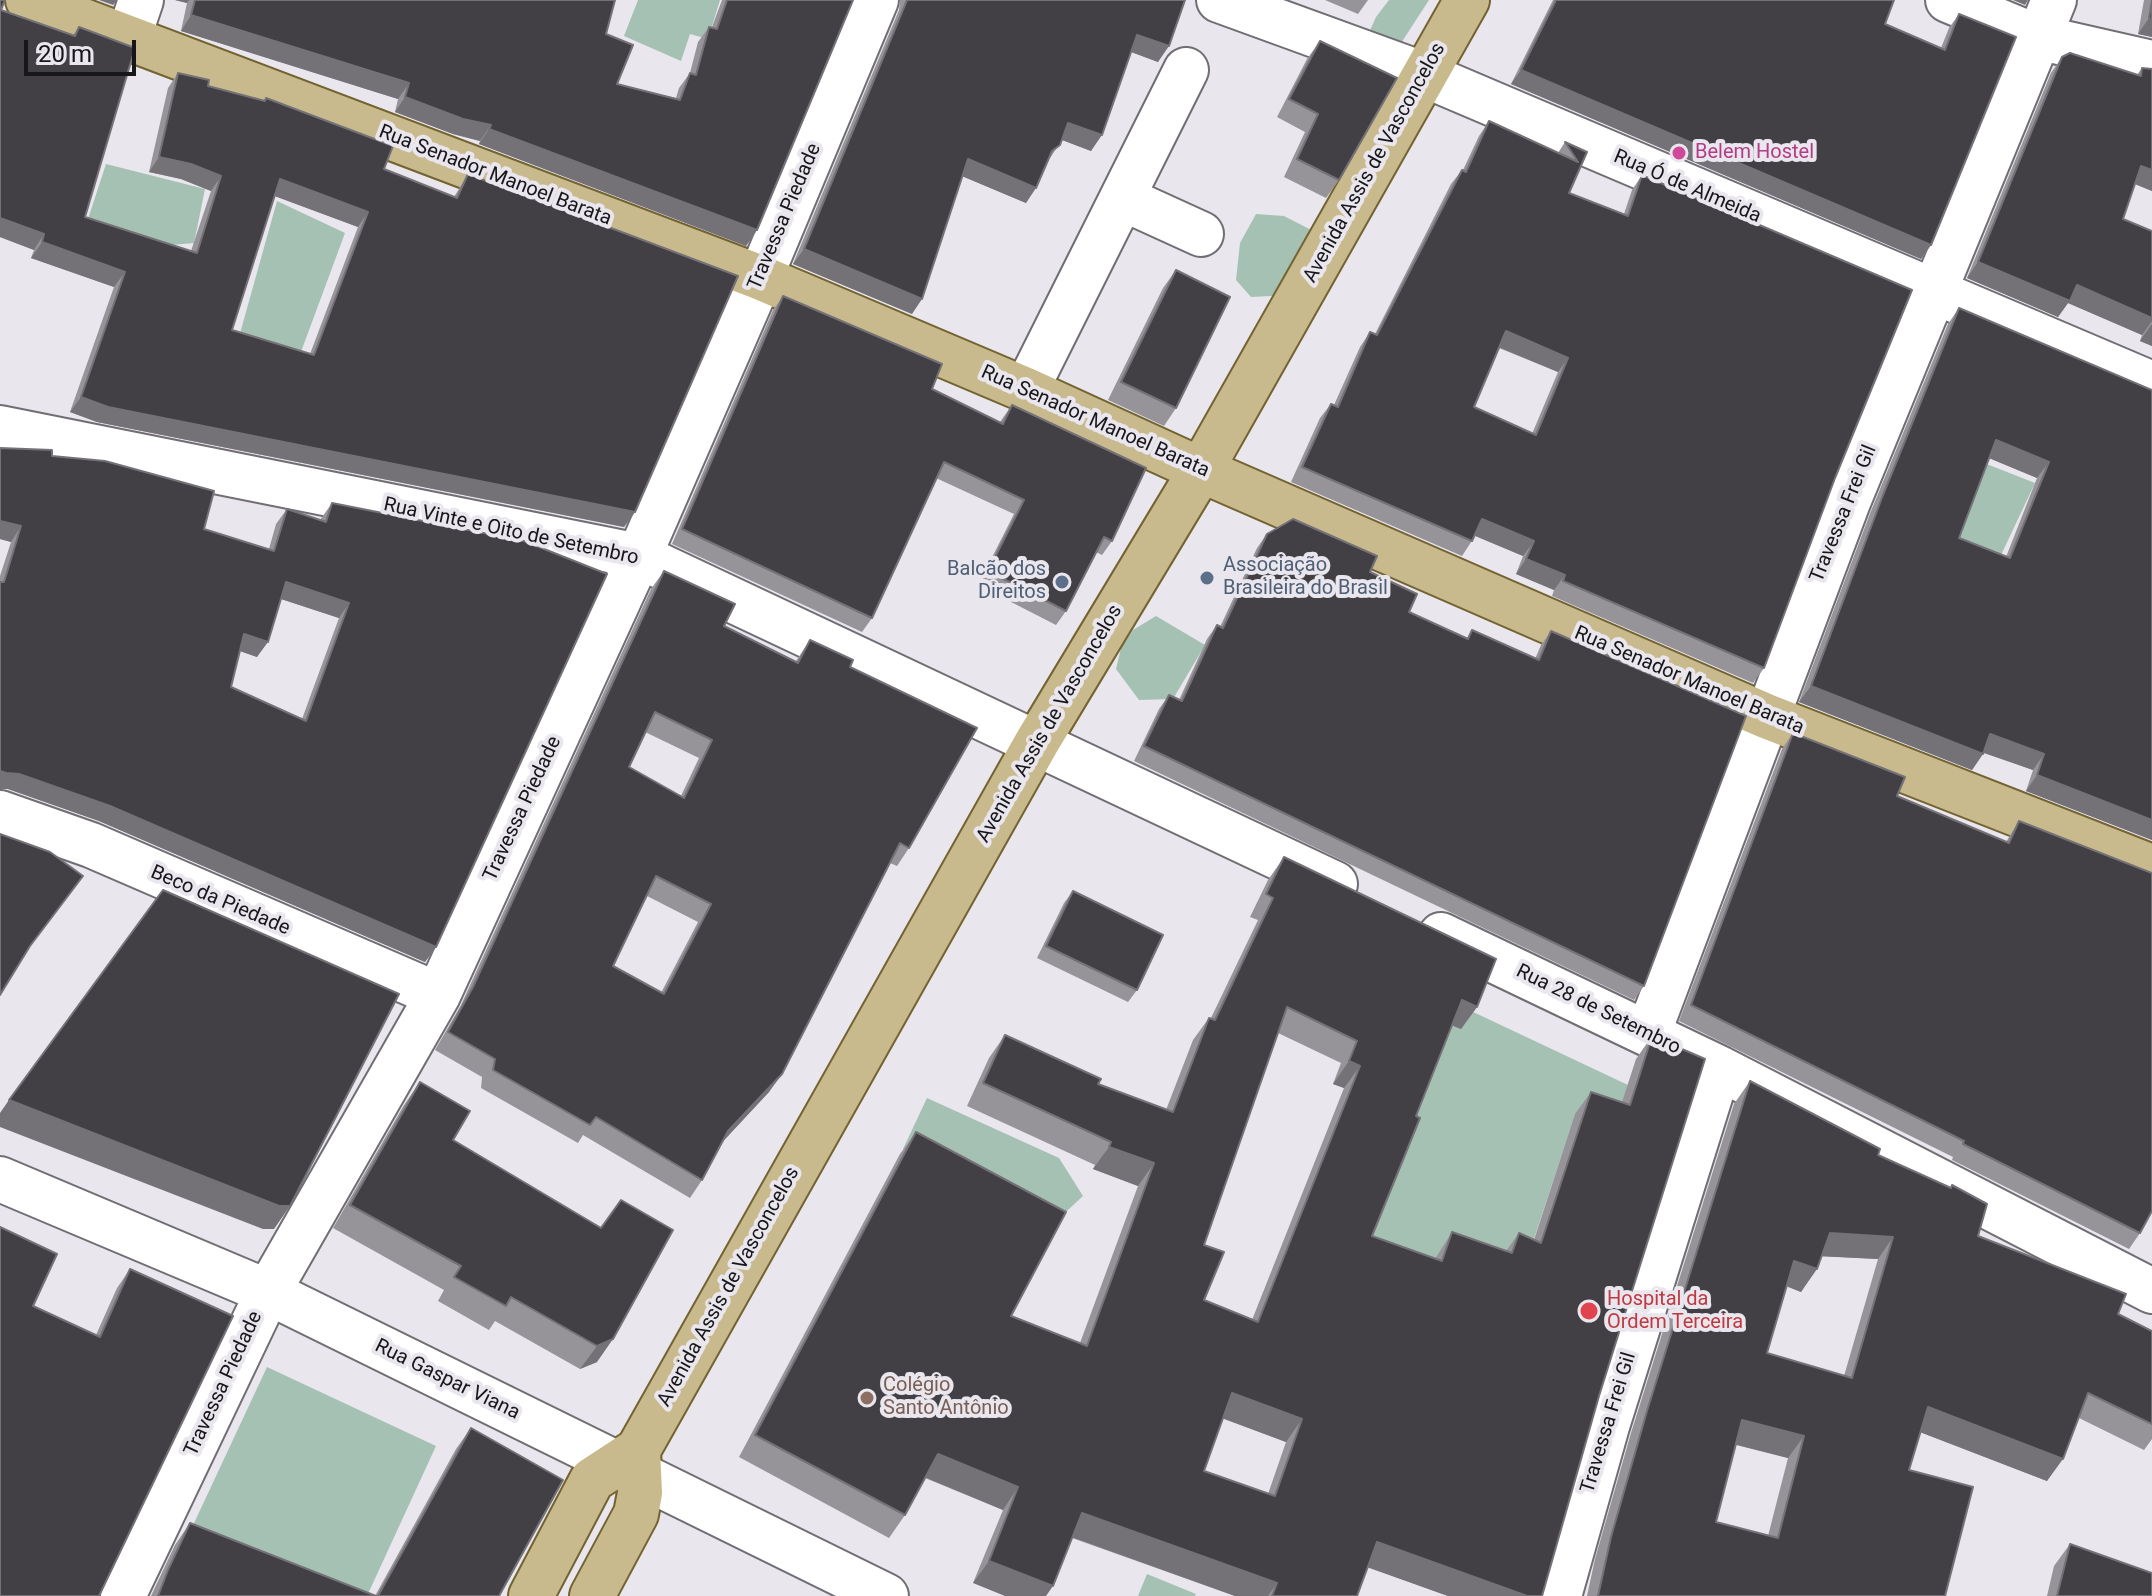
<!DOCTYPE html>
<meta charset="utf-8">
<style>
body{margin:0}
#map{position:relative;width:2152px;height:1596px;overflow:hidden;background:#e9e6ed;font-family:Roboto,sans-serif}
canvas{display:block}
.scale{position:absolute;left:24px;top:40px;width:112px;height:36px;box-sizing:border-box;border:4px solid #171618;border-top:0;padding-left:10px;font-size:24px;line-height:28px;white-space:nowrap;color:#171618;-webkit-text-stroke:6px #e9e6ed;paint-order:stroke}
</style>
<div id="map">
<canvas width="2152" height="1596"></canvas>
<div class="scale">20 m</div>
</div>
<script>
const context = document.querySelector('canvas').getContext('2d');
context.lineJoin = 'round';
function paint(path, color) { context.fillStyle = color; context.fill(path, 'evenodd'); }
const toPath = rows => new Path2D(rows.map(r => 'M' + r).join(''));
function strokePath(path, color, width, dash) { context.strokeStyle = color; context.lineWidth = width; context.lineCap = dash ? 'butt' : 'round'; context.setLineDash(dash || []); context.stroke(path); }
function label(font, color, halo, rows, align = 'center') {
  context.font = font + ' Roboto,sans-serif'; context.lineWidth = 8; context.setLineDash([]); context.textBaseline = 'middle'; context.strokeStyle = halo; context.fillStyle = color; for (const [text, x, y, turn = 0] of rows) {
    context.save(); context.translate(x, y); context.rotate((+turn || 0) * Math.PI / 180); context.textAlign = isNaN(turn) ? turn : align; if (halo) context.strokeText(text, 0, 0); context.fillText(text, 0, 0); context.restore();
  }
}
paint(toPath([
 [638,0,720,0,708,39,690,34,681,61,624,36],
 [1389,0,1429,0,1392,57,1364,44,1376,17],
 [106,164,205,189,194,243,126,249,87,222],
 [277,201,345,233,295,368,239,337],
 [1256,214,1284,216,1323,236,1291,295,1251,297,1236,280,1240,243],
 [1984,463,2035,483,1994,570,1945,570],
 [1156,616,1205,645,1173,699,1139,700,1116,669,1121,648,1133,630],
 [1469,1010,1628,1085,1614,1127,1575,1115,1525,1266,1426,1284,1363,1255,1446,1023],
 [927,1098,1059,1158,1083,1196,1054,1223,903,1149],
 [267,1367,436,1446,367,1596,188,1536],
 [1147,1574,1196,1594,1195,1596,1138,1596]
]), '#a5c1b3');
const minor = toPath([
 [1219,0,1425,75,2152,384],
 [1948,0,2037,37,2152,63],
 [129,36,141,0],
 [1122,198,1201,234],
 [1026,390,1186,70],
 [0,428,639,556,1335,884],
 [0,813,91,845,438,995],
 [1441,935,1719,1068,2152,1291],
 [1648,1034,1848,502,2054,0],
 [0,1179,268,1292,886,1596],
 [123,1596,268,1292,438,995,639,556,755,290,876,0],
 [1559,1596,1607,1426,1719,1068]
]);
const major = toPath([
 [28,0,759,277,1026,390,1201,470,1766,716,2152,867],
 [531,1596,592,1480,638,1450,1037,742,1201,470,1467,0],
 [592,1596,636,1514,640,1493,638,1450]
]);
strokePath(minor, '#706d73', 48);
strokePath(major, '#726331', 48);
strokePath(minor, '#fff', 44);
strokePath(major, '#c8ba8c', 44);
paint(toPath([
 [0,0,1,10,73,35,79,27,85,217,191,251,211,191,181,179,149,172,168,88,178,73,208,86,264,101,266,98,384,169,454,197,468,174,635,512,624,527,97,422,70,412,114,287,31,258,34,250,0,237],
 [275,196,358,227,310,354,232,330],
 [175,0,615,0,606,34,617,84,676,98,679,88,690,73,698,42,709,27,712,27,722,0,853,0,757,230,746,246,479,144,480,141,453,134,395,112,398,99,181,31,187,3],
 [900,0,1185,0,1158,62,1131,52,1091,151,1062,140,1048,161,1026,203,962,176,912,314,793,264,899,10],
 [1325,0,1368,0,1358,14],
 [1553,0,1894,0,1885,24,1941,48,1949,28,1959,14,1931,245,1921,259,1511,84],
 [2144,0,2152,0,2152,37,2138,34],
 [1320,41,1339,180,1326,198,1284,177,1305,132,1277,117,1307,59],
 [2062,57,2137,75,2142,68,2152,191,2135,184,2123,219,2152,232,2152,346,2140,341,2142,335,2068,303,2058,317,1967,278,2051,73],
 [1489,121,1558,153,1565,142,1587,152,1569,193,1624,214,1632,190,1642,175,1835,478,1764,668,1753,683,1552,596,1554,590,1516,574,1523,556,1475,536,1462,556,1291,482,1320,418,1331,404,1334,405,1360,347,1370,332,1375,334,1451,184,1462,170,1463,170,1479,136],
 [1499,348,1558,372,1532,434,1474,407],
 [1176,270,1176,408,1164,426,1108,400,1163,288],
 [783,296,932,389,1000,422,1012,405,1112,541,1102,555,1096,552,1066,611,1056,625,978,585,1014,514,936,478,872,618,862,632,672,544,773,310],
 [1959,308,2152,390,2152,840,2026,791,2033,770,1984,752,1972,770,1799,702,1871,511,1948,324],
 [1989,458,2037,478,2006,557,1959,538],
 [0,448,52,456,204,529,269,549,276,524,287,509,320,520,332,503,436,947,425,962,99,821,8,789,0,789,0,576,11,542,0,539],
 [281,599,339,618,302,719,231,687,240,651,257,657],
 [1267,534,1370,572,1409,612,1467,638,1472,630,1535,659,1541,645,1551,631,1644,986,1634,1000,1134,761,1159,709,1169,695,1179,700,1207,639,1217,625,1220,627,1257,548],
 [664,571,724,626,796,661,810,640,850,667,909,848,897,866,890,863,769,1092,722,1142,702,1180,690,1198,583,1135,578,1143,481,1088,482,1077,435,1050,461,1005,651,589],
 [645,732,699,758,681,796,629,767],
 [647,896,698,922,661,993,613,966],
 [1793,733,1897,796,2006,842,2019,821,2140,1233,2129,1249,1952,1160,1953,1157,1679,1021,1782,749],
 [1284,857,1477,1007,1461,1029,1452,1025,1416,1116,1372,1236,1435,1259,1452,1232,1506,1251,1519,1233,1534,1240,1575,1114,1591,1092,1622,1102,1636,1059,1652,1036,1599,1396,1542,1596,1448,1596,1368,1567,1357,1596,1235,1596,1072,1538,973,1583,1003,1510,925,1478,905,1515,889,1538,739,1457,900,1154,916,1132,1011,1316,1080,1343,1138,1186,1093,1169,1095,1165,967,1106,989,1058,1005,1035,1098,1084,1166,1110,1193,1040,1209,1018,1211,1018,1258,920,1250,917,1268,880],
 [1278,1033,1341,1063,1333,1084,1344,1088,1252,1320,1204,1300,1204,1245],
 [1223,1418,1286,1442,1268,1494,1204,1471],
 [1073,891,1137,990,1128,1002,1037,958,1064,903],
 [1750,1081,1878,1155,1978,1236,2118,1314,2152,1331,2152,1439,2144,1450,2079,1418,2047,1481,1920,1432,1909,1470,1945,1596,1587,1596,1595,1559,1631,1433,1734,1104],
 [1822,1256,1878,1259,1844,1376,1767,1353,1787,1286,1801,1292],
 [1736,1445,1788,1458,1768,1536,1716,1522],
 [420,1082,453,1140,601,1228,597,1362,580,1369,495,1321,489,1330,438,1301,444,1290,333,1228,404,1105],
 [130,1269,99,1596,33,1306,96,1335,117,1288],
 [471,1428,499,1596,151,1596,175,1545,190,1523,375,1596,456,1449],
 [2070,1544,2152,1596,2047,1596,2054,1566]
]), '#969399');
paint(toPath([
 [99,0,117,0,113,5],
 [175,0,189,0,187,3],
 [2013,0,2028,0,2025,5],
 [191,15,409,83,398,99,181,31],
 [2149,18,2152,19,2152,37,2138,34],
 [1137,35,1169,46,1158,62,1126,50],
 [1521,70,1931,245,1921,259,1511,84],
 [405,97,491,125,480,141,453,134,395,112],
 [1068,123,1102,135,1091,151,1057,138],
 [489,129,757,230,746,246,479,144],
 [159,157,191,164,221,176,211,191,181,179,149,172],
 [968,159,1036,188,1026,203,957,174],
 [2141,166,2152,170,2152,191,2130,182],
 [280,179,368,212,358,227,269,194],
 [0,218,44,234,34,250,0,237],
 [42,242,125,272,114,287,31,258],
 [804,249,922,299,912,314,793,264],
 [1978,262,2077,285,2152,318,2152,321,2142,335,2068,303,2058,317,1967,278],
 [2151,325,2152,325,2152,346,2140,341],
 [1506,331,1568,358,1558,372,1496,346],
 [81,397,635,512,624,527,97,422,70,412],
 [1996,440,2049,462,2037,478,1984,456],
 [1482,519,1534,541,1523,556,1471,534],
 [0,521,21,526,11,542,0,539],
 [1526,559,1565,575,1554,590,1516,574],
 [286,582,349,603,339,618,275,597],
 [244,634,268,642,257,657,234,649],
 [1811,686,1983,754,1972,770,1799,702],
 [1990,734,2044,754,2033,770,1978,751],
 [0,771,19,774,110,806,436,947,425,962,99,821,8,789,0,789],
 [2037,775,2152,820,2152,840,2026,791],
 [1462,1000,1477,1007,1461,1029,1446,1023],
 [1349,1061,1360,1066,1344,1088,1333,1084],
 [782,1074,769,1092,716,1149,728,1131],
 [9,1100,290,1206,274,1229,263,1229,0,1127,0,1113],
 [1109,1147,1154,1163,1138,1186,1093,1169],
 [1830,1233,1893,1237,1878,1259,1815,1256],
 [1794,1261,1817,1269,1801,1292,1778,1283],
 [613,1339,597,1362,580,1369,597,1346],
 [1232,1393,1302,1419,1286,1442,1216,1416],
 [1928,1407,2063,1459,2047,1481,1912,1429],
 [1742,1420,1804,1436,1788,1458,1726,1442],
 [938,1454,1018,1487,1003,1510,922,1476],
 [1082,1513,1277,1583,1268,1596,1235,1596,1066,1535],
 [1377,1542,1527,1596,1448,1596,1361,1565],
 [989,1561,1053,1586,1046,1596,1005,1596,973,1583]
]), '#747277');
const building = toPath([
 [0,0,5,0,1,10,75,36,79,27,135,48,85,217,197,253,221,176,191,164,159,157,178,73,209,80,208,86,265,101,266,98,393,146,384,169,457,198,468,174,738,276,635,512,108,407,81,397,125,272,42,242,44,234,0,218,0,0],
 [280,179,368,212,314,355,232,330,280,179],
 [195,0,615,0,606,34,633,45,617,84,680,100,690,73,696,75,709,27,717,29,727,0,853,0,757,230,489,129,491,125,463,119,405,97,409,83,191,15,195,0],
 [907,0,1185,0,1169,46,1137,35,1102,135,1068,123,1060,145,1052,151,1036,188,968,159,922,299,804,249,907,0],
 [1556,0,1894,0,1885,24,1945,50,1959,14,2016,37,1931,245,1521,70,1556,0],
 [2152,0,2152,19,2149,18,2152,0],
 [1320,41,1397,78,1339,180,1297,159,1318,114,1289,99,1320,41],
 [2070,53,2141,76,2142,68,2152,69,2152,170,2141,166,2123,219,2152,231,2152,318,2077,285,2070,301,1978,262,2062,57,2070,53],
 [1489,121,1578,162,1565,142,1587,152,1569,193,1628,216,1642,175,1912,290,1835,478,1764,668,1563,581,1565,575,1526,559,1534,541,1482,519,1472,541,1302,467,1331,404,1338,407,1370,332,1377,335,1462,170,1466,172,1489,121],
 [1506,331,1568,358,1536,435,1474,407,1506,331],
 [1176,270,1230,297,1176,408,1121,382,1176,270],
 [783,296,942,364,932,389,1003,424,1012,405,1146,468,1112,541,1104,537,1066,611,988,571,1024,500,944,462,872,618,682,529,783,296],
 [1959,308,2152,390,2152,820,2037,775,2044,754,1990,734,1983,754,1811,686,1883,495,1959,308],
 [1996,440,2049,462,2010,558,1959,538,1996,440],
 [0,448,52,450,52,456,105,461,214,491,204,529,274,551,287,509,326,522,332,503,524,541,607,574,436,947,110,806,19,774,6,773,0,771,0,582,4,582,21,526,0,521,0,448],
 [286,582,349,603,306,721,231,687,244,634,268,642,286,582],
 [1293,519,1377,556,1370,572,1417,594,1409,612,1468,639,1472,630,1539,660,1551,631,1746,716,1644,986,1144,746,1169,695,1182,701,1217,625,1223,628,1267,534,1293,519],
 [664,571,735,604,724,626,798,663,810,640,853,660,850,667,977,728,909,848,900,843,782,1074,728,1131,702,1180,596,1117,590,1125,493,1070,495,1059,448,1032,473,987,664,571],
 [655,712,712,740,684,798,629,767,655,712],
 [656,876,711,904,664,994,613,966,656,876],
 [1793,733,1905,777,1897,796,2009,843,2019,821,2152,873,2152,1211,2140,1233,1963,1144,1964,1141,1691,1005,1793,733],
 [0,834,50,852,83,876,30,946,0,995,0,834],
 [1284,857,1496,959,1477,1007,1462,1000,1416,1116,1420,1118,1372,1236,1442,1261,1452,1232,1512,1253,1519,1233,1541,1243,1591,1092,1630,1105,1652,1036,1705,1059,1599,1396,1542,1596,1527,1596,1377,1542,1357,1596,1272,1596,1277,1583,1082,1513,1053,1586,989,1561,1018,1487,938,1454,905,1515,755,1435,916,1132,1066,1212,1011,1316,1087,1346,1154,1163,1109,1147,1111,1142,983,1083,1005,1035,1101,1079,1098,1084,1173,1112,1209,1018,1215,1020,1273,898,1266,894,1284,857],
 [1287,1007,1357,1041,1349,1061,1360,1066,1258,1322,1204,1300,1224,1252,1204,1245,1287,1007],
 [1232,1393,1302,1419,1275,1496,1204,1471,1232,1393],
 [163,890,399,994,290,1206,279,1206,9,1100,163,890],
 [1073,891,1163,935,1137,990,1046,946,1073,891],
 [1750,1081,1880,1149,1878,1155,1951,1188,1952,1185,1987,1204,1978,1236,2126,1294,2118,1314,2152,1331,2152,1424,2088,1393,2063,1459,1928,1407,1909,1470,1973,1487,1945,1596,1598,1596,1611,1537,1647,1411,1750,1081],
 [1830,1233,1893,1237,1852,1378,1767,1353,1794,1261,1817,1269,1830,1233],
 [1742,1420,1804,1436,1778,1538,1716,1522,1742,1420],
 [420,1082,470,1111,453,1140,601,1228,621,1200,673,1230,613,1339,597,1346,511,1297,506,1306,454,1277,461,1266,350,1205,420,1082],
 [0,1227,57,1254,33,1306,100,1337,130,1269,233,1316,99,1596,0,1596,0,1227],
 [471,1428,563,1480,499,1596,378,1596,471,1428],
 [190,1523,376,1596,158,1596,168,1570,190,1523],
 [2070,1544,2152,1573,2152,1596,2057,1596,2070,1544]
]);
paint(building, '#424045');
strokePath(building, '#747277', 2);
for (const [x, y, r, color] of [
 [1679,153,8,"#d1479c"],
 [1207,578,8,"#5c6f8a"],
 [1062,582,8,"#5c6f8a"],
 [1589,1311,10,"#e0444e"],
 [867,1398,8,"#8d6e63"]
]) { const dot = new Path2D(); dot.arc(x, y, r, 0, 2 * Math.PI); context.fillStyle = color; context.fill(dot); strokePath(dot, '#e9e6ed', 3); }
label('20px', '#b23c85', '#e9e6ed', [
 ["Belem Hostel",1695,153]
], 'left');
label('20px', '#171618', '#e9e6ed', [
 ["Avenida Assis de Vasconcelos",1375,163,-61],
 ["Rua Senador Manoel Barata",495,176,21],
 ["Rua Ó de Almeida",1687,187,23],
 ["Travessa Piedade",785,217,-67],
 ["Rua Senador Manoel Barata",1095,422,24],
 ["Travessa Frei Gil",1844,514,-68],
 ["Rua Vinte e Oito de Setembro",511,532,12],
 ["Rua Senador Manoel Barata",1689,681,23],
 ["Avenida Assis de Vasconcelos",1050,724,-60],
 ["Travessa Piedade",523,809,-65],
 ["Beco da Piedade",220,901,23],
 ["Rua 28 de Setembro",1598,1010,26],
 ["Avenida Assis de Vasconcelos",729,1287,-61],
 ["Rua Gaspar Viana",447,1380,26],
 ["Travessa Piedade",224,1384,-65],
 ["Travessa Frei Gil",1609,1423,-73]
]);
label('20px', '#4e5e75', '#e9e6ed', [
 ["Associação",1223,566],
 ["Brasileira do Brasil",1223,589],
 ["Balcão dos",1046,570,"right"],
 ["Direitos",1046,593,"right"]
], 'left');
label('20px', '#be3a42', '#e9e6ed', [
 ["Hospital da",1607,1300],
 ["Ordem Terceira",1607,1323]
], 'left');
label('20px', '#785e54', '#e9e6ed', [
 ["Colégio",883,1386],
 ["Santo Antônio",883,1409]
], 'left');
</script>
